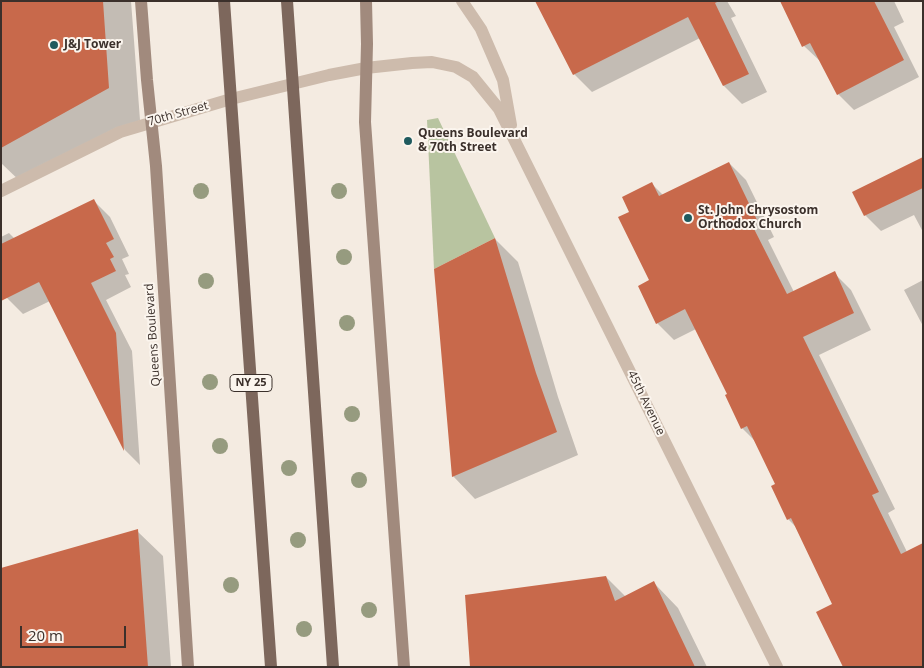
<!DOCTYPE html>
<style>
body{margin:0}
#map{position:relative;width:924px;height:668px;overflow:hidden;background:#f4ebe1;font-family:"Open Sans",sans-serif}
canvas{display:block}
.frame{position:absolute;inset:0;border:2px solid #3b302b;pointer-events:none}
.scale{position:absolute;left:20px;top:626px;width:106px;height:22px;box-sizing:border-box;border:2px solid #3b302b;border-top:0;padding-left:6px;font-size:15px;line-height:18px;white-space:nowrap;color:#3b302b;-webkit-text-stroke:4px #fbf5ee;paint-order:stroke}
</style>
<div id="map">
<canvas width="924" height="668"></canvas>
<div class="frame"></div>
<div class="scale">20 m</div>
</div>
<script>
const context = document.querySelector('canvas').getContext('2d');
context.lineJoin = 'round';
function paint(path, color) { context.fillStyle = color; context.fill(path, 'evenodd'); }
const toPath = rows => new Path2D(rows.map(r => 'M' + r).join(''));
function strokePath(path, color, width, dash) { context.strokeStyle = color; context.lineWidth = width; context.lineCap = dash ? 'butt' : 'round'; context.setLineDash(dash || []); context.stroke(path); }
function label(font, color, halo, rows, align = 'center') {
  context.font = font + ' "Open Sans",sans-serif'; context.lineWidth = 4; context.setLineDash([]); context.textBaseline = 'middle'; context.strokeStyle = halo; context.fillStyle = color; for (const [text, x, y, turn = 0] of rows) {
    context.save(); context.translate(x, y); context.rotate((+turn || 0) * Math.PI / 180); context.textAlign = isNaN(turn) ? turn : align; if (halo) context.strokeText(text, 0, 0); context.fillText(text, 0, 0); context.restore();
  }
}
paint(toPath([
 [438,118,495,238,434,269,427,120]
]), '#b8c4a0');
paint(toPath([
 [1,1,131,1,140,120,23,184,1,163],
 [636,1,727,1,736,16,731,18,767,92,742,104,724,86,700,38,592,92,574,74],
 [781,1,894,1,904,22,894,27,919,77,854,110,838,94,821,62,804,46],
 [923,159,923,232,914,215,881,231,865,215],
 [729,163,746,180,774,237,768,240,794,292,834,273,851,290,871,330,819,355,895,509,888,513,907,552,834,604,797,528,788,519,777,485,755,441,742,428,729,394,696,329,674,340,657,323,650,281,631,212,652,184,663,195],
 [94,201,110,217,129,256,122,259,129,274,125,275,131,287,106,300,132,351,140,465,125,450,50,301,23,314,7,298,1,286,1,237,9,233,15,239],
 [495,239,518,262,558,397,578,455,475,499,453,476],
 [923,280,923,326,904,290],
 [137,531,163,556,171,667,1,667],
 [606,577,626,597,654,583,678,608,707,667,472,667]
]), '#0003');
paint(toPath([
 [1,1,103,1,109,88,1,148],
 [535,1,719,1,715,3,749,74,723,86,688,17,573,75],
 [780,1,874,1,904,60,837,95,810,43,802,47],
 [923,157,923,188,864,216,852,192],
 [729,162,757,220,751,223,787,294,835,271,854,313,803,337,879,492,872,495,901,554,923,543,923,667,843,667,816,612,832,604,791,518,787,520,771,486,775,484,747,426,741,429,725,395,727,394,685,309,656,324,638,286,649,280,618,217,629,212,622,197,652,182,659,196],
 [94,199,114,239,106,243,114,257,110,259,116,271,91,283,116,333,124,451,39,282,1,301,1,244],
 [495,238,536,373,557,432,452,477,434,269],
 [138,529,148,667,1,667,1,568],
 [606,576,615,601,654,581,695,667,470,667,465,595]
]), '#c8694b');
strokePath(toPath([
 [462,1,481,29,503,80,511,125],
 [1,191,120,132,231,99,329,75,366,68,412,63,432,62,456,67,473,77,499,109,777,667]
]), '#cdbbac', 12);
strokePath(toPath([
 [141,1,147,80,156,166,188,667],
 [366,1,367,44,365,122,404,667]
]), '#a18a7d', 12);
strokePath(toPath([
 [224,1,271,667],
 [287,1,333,667]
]), '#7d675c', 12);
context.fillStyle = '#969b7f';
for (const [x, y] of [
 [201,191],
 [339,191],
 [344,257],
 [206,281],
 [347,323],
 [210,382],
 [352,414],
 [220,446],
 [289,468],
 [359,480],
 [298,540],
 [231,585],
 [369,610],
 [304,629]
]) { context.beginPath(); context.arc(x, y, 8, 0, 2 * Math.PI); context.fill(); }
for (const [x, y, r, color] of [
 [54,45,5,"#1f5a5e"],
 [408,141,5,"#1f5a5e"],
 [688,218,5,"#1f5a5e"]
]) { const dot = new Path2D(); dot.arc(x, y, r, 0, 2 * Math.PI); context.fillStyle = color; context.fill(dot); strokePath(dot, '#fbf5ee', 2); }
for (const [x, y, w] of [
 [251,383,42]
]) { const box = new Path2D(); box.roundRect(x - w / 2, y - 8.5, w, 17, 4); context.fillStyle = '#fbf5ee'; context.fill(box); strokePath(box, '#3b302b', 1); }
label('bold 11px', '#3b302b', null, [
 ["NY 25",251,383]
]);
label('bold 12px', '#3b302b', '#fbf5ee', [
 ["J&J Tower",64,45],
 ["Queens Boulevard",418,134],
 ["& 70th Street",418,148],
 ["St. John Chrysostom",698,211],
 ["Orthodox Church",698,225]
], 'left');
label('12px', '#3b302b', '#fbf5ee', [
 ["70th Street",178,114,-16],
 ["Queens Boulevard",153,335,-94],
 ["45th Avenue",646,403,64]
]);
</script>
